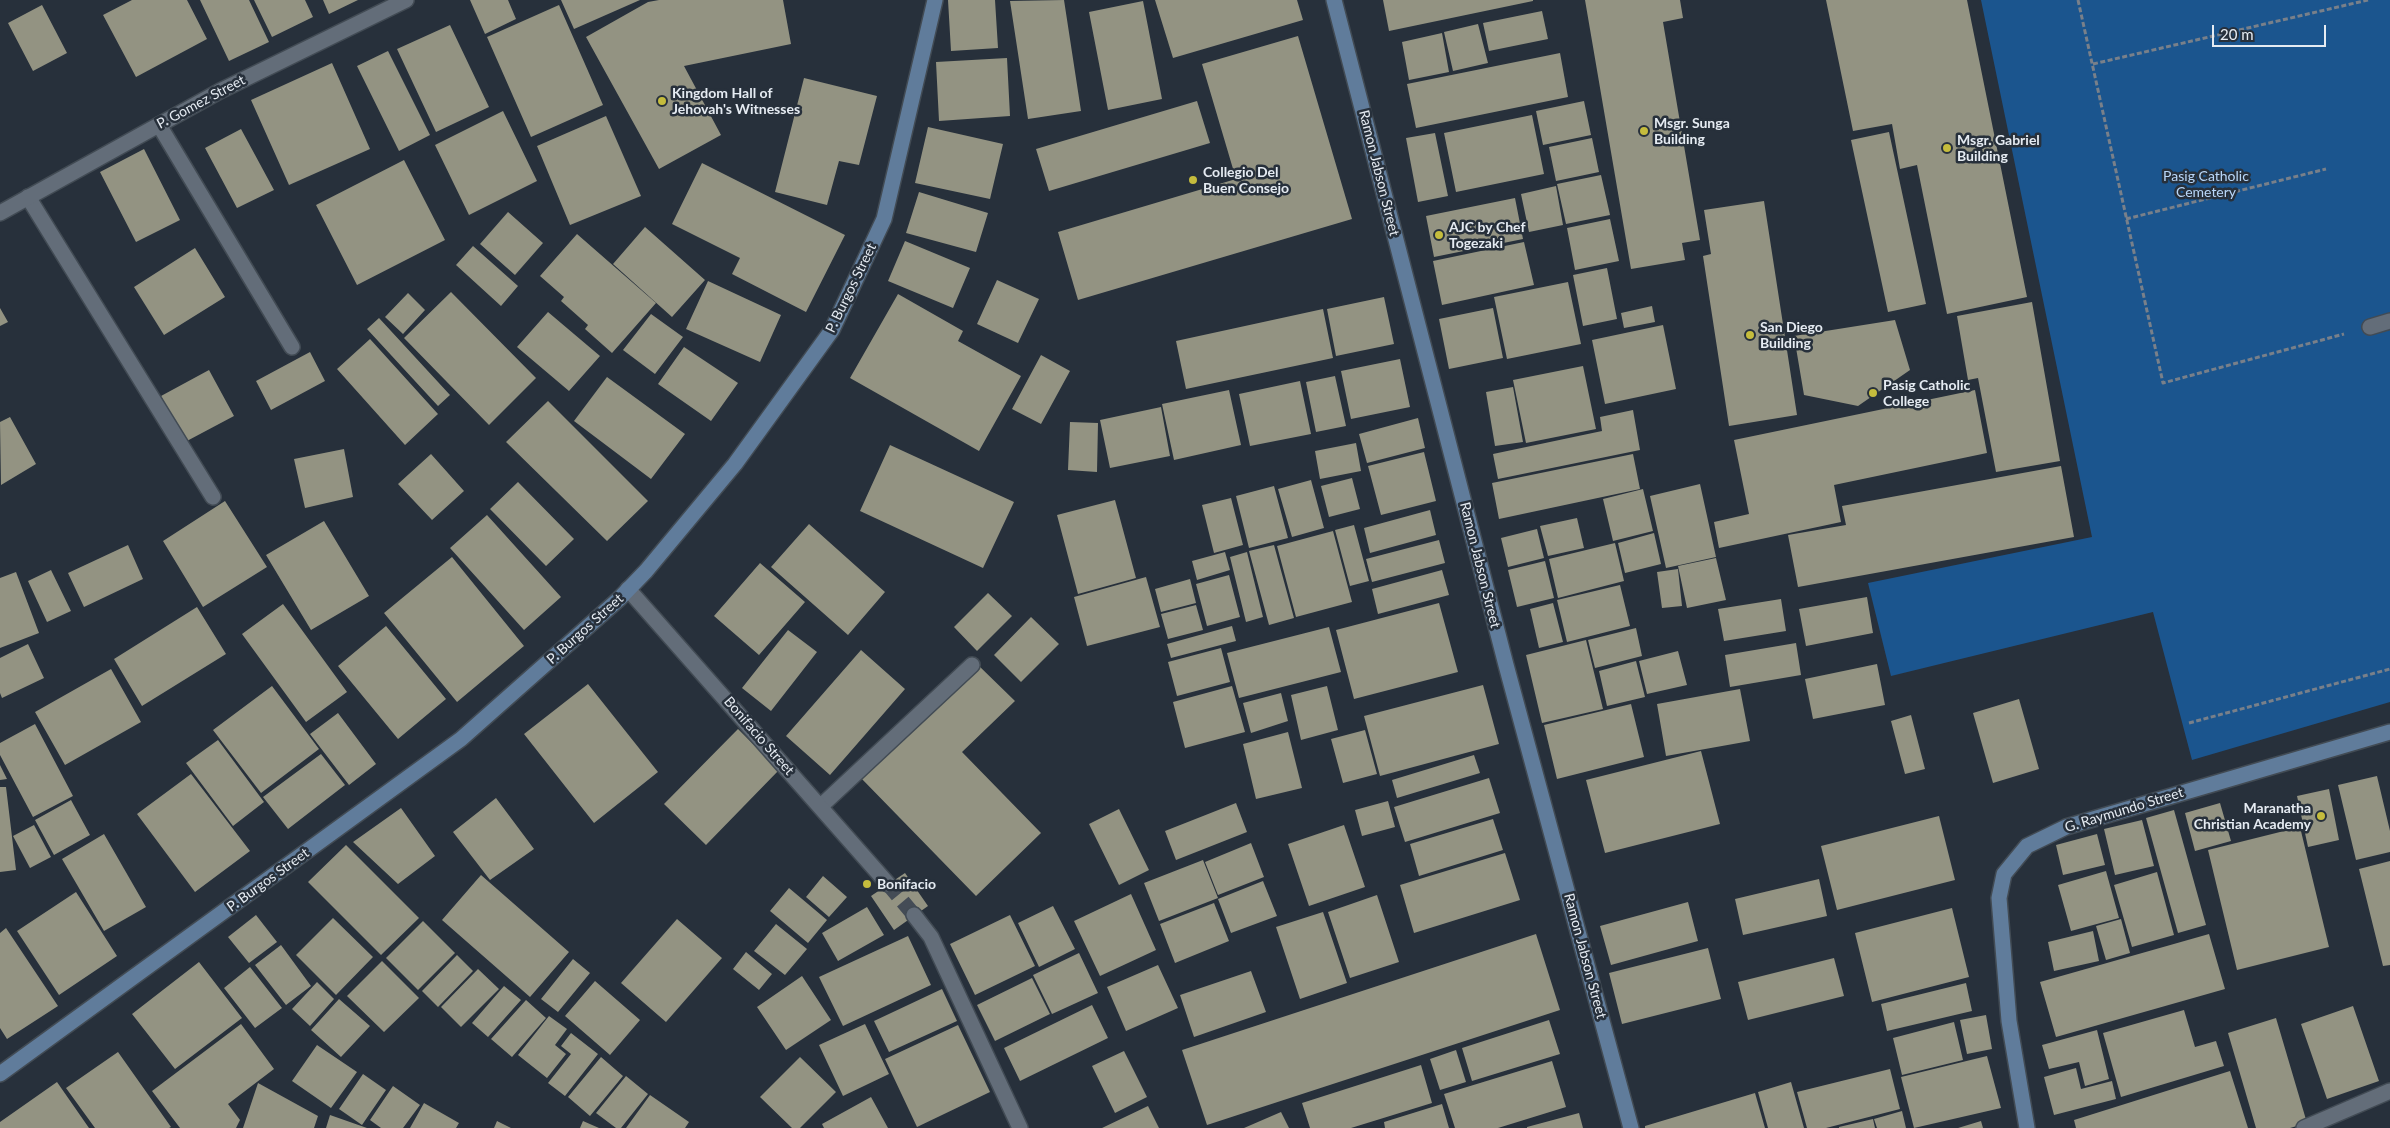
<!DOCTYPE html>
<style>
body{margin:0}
#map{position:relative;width:2390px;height:1128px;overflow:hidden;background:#27303b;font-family:Lato,sans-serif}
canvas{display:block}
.scale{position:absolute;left:2212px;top:25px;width:114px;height:22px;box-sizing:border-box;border:2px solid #e5ebf2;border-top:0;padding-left:6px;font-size:15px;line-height:18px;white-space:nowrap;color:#e5ebf2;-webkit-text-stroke:4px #27303b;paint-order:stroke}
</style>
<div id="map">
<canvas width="2390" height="1128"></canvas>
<div class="scale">20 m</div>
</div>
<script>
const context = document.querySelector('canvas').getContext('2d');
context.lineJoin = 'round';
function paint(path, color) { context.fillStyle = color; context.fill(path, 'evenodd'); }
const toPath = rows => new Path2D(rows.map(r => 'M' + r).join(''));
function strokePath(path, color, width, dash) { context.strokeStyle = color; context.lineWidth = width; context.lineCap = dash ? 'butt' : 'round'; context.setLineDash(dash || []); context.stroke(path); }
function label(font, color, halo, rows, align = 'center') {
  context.font = font + ' Lato,sans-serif'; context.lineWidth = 5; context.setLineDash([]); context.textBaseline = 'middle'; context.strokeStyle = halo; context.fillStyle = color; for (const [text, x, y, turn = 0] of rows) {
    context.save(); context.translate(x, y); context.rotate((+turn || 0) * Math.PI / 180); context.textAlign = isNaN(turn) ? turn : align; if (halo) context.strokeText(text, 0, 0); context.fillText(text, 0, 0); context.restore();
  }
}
paint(toPath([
 [1981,0,2390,0,2390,702,2192,760,2153,612,1891,676,1868,583,2092,537]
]), '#1b558e');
paint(toPath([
 [132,0,187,0,207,39,136,77,103,15],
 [200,0,249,0,269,42,229,61],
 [254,0,305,0,313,17,272,37],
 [323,0,358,0,329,14],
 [470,0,508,0,516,19,485,34],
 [561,0,640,0,574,29],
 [659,0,783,0,791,44,684,66,721,135,659,169,586,37,648,2],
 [948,0,995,0,998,48,951,51],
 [1064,0,1081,111,1028,119,1010,1],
 [1155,0,1297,0,1303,20,1173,58],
 [1383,0,1533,0,1533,1,1389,31],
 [1585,0,1680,0,1683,18,1663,22,1700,240,1682,243,1685,260,1631,269],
 [1826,0,1967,0,2027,297,1947,314,1917,165,1900,169,1892,124,1853,131],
 [1143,1,1162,99,1108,110,1089,12],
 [42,5,67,53,33,71,8,23],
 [559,5,603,105,531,137,487,37],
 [1542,11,1548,39,1489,51,1483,23],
 [1478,24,1488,63,1453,71,1444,32],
 [450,25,489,107,436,132,397,49],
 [1442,33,1449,72,1409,80,1402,42],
 [1298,36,1352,219,1078,300,1058,232,1236,179,1202,64],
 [388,51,430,135,399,151,357,66],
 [1560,53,1568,97,1416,128,1407,84],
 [1007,58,1010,116,939,121,936,62],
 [332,63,370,149,289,185,251,100],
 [804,78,877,96,859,165,839,161,827,205,775,192],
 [1197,101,1210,143,1049,191,1036,149],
 [1584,101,1591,135,1543,145,1536,111],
 [503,111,537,181,469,215,435,145],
 [1532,115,1544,174,1456,192,1444,133],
 [606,116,641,196,570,225,537,146],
 [928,127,1003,144,990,199,915,183],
 [241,129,274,190,237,208,205,148],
 [1889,132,1926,304,1888,312,1851,140],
 [1435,133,1448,196,1418,202,1406,138],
 [1592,138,1599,172,1556,181,1549,147],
 [144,149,180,220,136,242,100,172],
 [404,160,445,240,357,285,316,205],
 [702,163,845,235,806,312,732,274,740,258,672,224],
 [1601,175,1610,215,1566,224,1557,184],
 [1556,186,1563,225,1529,232,1521,194],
 [919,192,988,213,976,252,906,233],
 [1515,198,1523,239,1434,257,1426,216],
 [1764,201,1797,415,1729,426,1703,256,1711,254,1704,210],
 [508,212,543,243,515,275,480,244],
 [1610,219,1619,261,1575,270,1567,228],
 [645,227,705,280,672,317,613,264],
 [577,234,656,303,612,353,585,329,588,325,561,301,564,297,540,276],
 [905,241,970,268,953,308,888,281],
 [1524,242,1534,285,1442,305,1433,261],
 [473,246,518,286,501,306,456,265],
 [195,248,225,297,164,335,134,287],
 [1607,268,1617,319,1583,326,1573,275],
 [997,280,1039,299,1018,343,977,324],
 [708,281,781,315,760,362,686,329],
 [1568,282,1581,344,1507,359,1494,297],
 [451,292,536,378,489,425,404,338],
 [408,293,425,310,403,334,385,317],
 [898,294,963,331,958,341,1021,376,979,451,850,378],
 [1384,297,1394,344,1336,356,1327,309],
 [2032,302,2060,461,1996,472,1978,378,1968,380,1957,316],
 [1652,306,1655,322,1624,328,1621,313],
 [0,308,8,322,0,326],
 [1493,308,1503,358,1449,369,1439,319],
 [1323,309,1333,358,1186,389,1176,341],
 [548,312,600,356,569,391,517,347],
 [651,314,683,337,655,374,623,350],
 [379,318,450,395,438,406,367,329],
 [1895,320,1910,370,1858,406,1804,395,1794,336],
 [1663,325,1676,389,1605,404,1592,340],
 [370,339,438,414,405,445,337,369],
 [684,347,738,383,711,421,658,384],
 [310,352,325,381,271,410,256,381],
 [1041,355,1070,371,1041,424,1012,409],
 [1400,359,1410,407,1351,419,1341,371],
 [1583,366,1596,429,1526,443,1513,380],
 [209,370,234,416,185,442,161,396],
 [1335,376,1346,426,1316,432,1306,382],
 [607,377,685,434,651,479,574,421],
 [1300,381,1311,434,1250,446,1239,394],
 [1513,387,1523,442,1495,446,1486,392],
 [1229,390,1241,445,1174,460,1162,404],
 [1975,390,1987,453,1834,485,1841,522,1719,548,1714,522,1749,514,1734,440],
 [548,401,648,501,607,541,506,442],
 [1161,407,1170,456,1110,468,1100,420],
 [1633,410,1640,450,1498,479,1493,454,1602,431,1600,417],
 [10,417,36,464,1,485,0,422],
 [1418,418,1425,448,1367,463,1359,434],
 [1070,422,1098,423,1097,472,1068,470],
 [1356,443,1361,471,1320,479,1315,451],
 [890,445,1014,502,983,568,860,511],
 [344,449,353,497,305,508,294,459],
 [1424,452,1436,501,1381,515,1368,466],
 [431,454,464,491,432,520,398,484],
 [1633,454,1640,489,1499,519,1492,483],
 [2061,466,2074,537,1798,587,1788,535,1846,525,1842,506],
 [1352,478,1360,509,1329,517,1321,486],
 [1311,480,1324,528,1292,537,1278,489],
 [518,482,574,539,546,566,490,509],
 [1700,484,1716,557,1666,568,1650,496],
 [1274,486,1288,538,1249,548,1236,496],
 [1643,489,1653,531,1613,541,1603,499],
 [1231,498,1243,545,1214,553,1202,505],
 [1115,500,1136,578,1078,594,1057,515],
 [225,501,267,567,203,607,163,541],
 [1430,510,1436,535,1370,553,1364,528],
 [487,515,561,597,524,630,450,548],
 [1577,518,1584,548,1548,556,1540,526],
 [324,521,369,596,311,630,266,555],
 [809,524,885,592,848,635,771,567],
 [1354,525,1369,581,1350,586,1335,530],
 [1537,529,1544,558,1508,567,1501,538],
 [1333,531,1352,602,1296,617,1277,546],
 [1654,533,1661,564,1625,573,1618,543],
 [1439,540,1445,563,1372,582,1366,559],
 [1615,543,1624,581,1558,598,1549,559],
 [128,545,143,579,84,607,68,573],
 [1274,545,1294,618,1269,625,1249,551],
 [1225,552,1230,570,1197,580,1192,561],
 [1247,552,1263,617,1246,622,1230,557],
 [452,557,524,646,457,702,384,613],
 [1716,558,1726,600,1687,608,1678,566],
 [1545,561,1554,598,1517,607,1508,570],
 [760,563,805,602,759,655,714,616],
 [1678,569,1682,606,1662,608,1657,572],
 [51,570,71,611,47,622,28,581],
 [1442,570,1449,595,1378,614,1372,589],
 [16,572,39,633,0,648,0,578],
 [1229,575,1240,617,1207,626,1196,584],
 [1146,577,1160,627,1087,646,1074,597],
 [1190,579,1196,603,1161,612,1155,589],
 [1620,585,1630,626,1567,642,1557,600],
 [988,593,1012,616,977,651,954,627],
 [1867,597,1873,633,1806,646,1799,609],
 [1781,599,1786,631,1724,641,1718,609],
 [1439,603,1458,672,1354,699,1336,630],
 [1553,603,1563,642,1539,648,1530,609],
 [283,604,347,692,306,722,242,634],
 [1196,605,1203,630,1168,639,1161,614],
 [197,607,226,654,142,706,114,659],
 [1031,617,1059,644,1021,682,994,655],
 [386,626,446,699,398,739,338,666],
 [1232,626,1236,641,1171,658,1167,644],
 [1329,627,1341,672,1239,698,1227,653],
 [1636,628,1642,656,1595,668,1588,640],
 [788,630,817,652,771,711,742,688],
 [1586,640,1603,709,1542,723,1526,655],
 [1796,643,1801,675,1730,687,1725,655],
 [28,644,44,678,2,698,0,693,0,658],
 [1221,648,1230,682,1177,696,1168,662],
 [861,650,905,689,830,775,786,736],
 [1678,651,1687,685,1647,694,1639,661],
 [1636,661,1645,697,1607,706,1599,671],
 [977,664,1015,701,962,752,1041,833,976,896,860,777],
 [1877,664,1885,705,1813,719,1805,679],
 [111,669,141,722,65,765,35,712],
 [588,684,658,772,594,823,524,734],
 [1483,685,1499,744,1380,776,1364,716],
 [272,686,319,749,261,793,213,730],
 [1232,686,1245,732,1185,748,1173,702],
 [1327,686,1338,730,1301,740,1291,695],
 [1740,689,1750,741,1666,756,1657,704],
 [1281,693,1288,721,1251,733,1243,703],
 [2019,699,2039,769,1993,783,1973,713],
 [1631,704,1644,757,1557,779,1544,725],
 [338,713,376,764,349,785,310,734],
 [1911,715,1925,769,1905,774,1891,721],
 [35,724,73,796,33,817,0,755,0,743],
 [738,729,779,770,706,845,664,804],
 [1365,730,1377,774,1343,783,1331,739],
 [1288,732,1302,788,1256,799,1243,744],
 [218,740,264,802,233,826,186,763],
 [1701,751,1720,824,1605,853,1586,780],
 [321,754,345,785,288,829,263,797],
 [1474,755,1480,773,1397,798,1392,780],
 [0,765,7,779,0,780],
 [191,774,250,851,195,892,137,814],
 [2377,776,2390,831,2390,852,2356,860,2338,785],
 [1489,778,1500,813,1405,842,1394,807],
 [0,787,6,787,16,870,0,872],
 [2329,789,2339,840,2308,847,2297,796],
 [496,798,534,849,490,880,453,832],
 [71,800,90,835,54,855,35,820],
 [1388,801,1395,827,1362,836,1355,810],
 [1236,803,1247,832,1176,860,1165,831],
 [2220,803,2231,841,2195,851,2185,813],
 [401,808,435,856,398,884,353,842],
 [1119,809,1149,870,1119,885,1089,824],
 [2174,810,2206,925,2178,933,2146,818],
 [1939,816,1955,880,1837,910,1821,846],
 [1493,819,1503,850,1419,876,1410,844],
 [2142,820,2154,866,2115,875,2104,829],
 [34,825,51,857,30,868,13,836],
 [1344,825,1365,887,1309,906,1288,844],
 [2300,827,2329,947,2237,970,2208,850],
 [104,834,146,907,104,931,62,859],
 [2097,834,2105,865,2063,875,2056,845],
 [1251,843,1264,877,1218,895,1205,862],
 [346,845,419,918,381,955,308,882],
 [1505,853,1520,900,1414,933,1400,885],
 [1203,860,1218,898,1159,921,1144,883],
 [2390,861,2390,965,2383,966,2359,869],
 [2106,871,2119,918,2071,931,2058,885],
 [2157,872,2174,935,2132,947,2114,885],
 [905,873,928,906,894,930,871,896],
 [481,875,569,952,530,997,442,920],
 [823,876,847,897,829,917,806,897],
 [1819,879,1827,916,1743,935,1735,899],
 [1263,881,1277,916,1231,933,1218,899],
 [789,888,827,920,808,943,770,911],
 [76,892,117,956,59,995,17,931],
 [1131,894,1156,950,1100,976,1074,921],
 [1377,895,1399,962,1350,978,1328,912],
 [1688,902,1698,941,1611,965,1600,926],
 [1214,903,1229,941,1175,963,1160,924],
 [1053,906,1075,949,1039,967,1018,923],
 [867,907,884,935,838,961,822,933],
 [1952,908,1969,977,1872,1002,1855,933],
 [1323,912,1347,983,1300,999,1276,927],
 [256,915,277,942,249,963,228,937],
 [1010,915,1035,966,975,995,950,944],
 [333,918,373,957,336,995,296,955],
 [677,919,722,958,666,1022,621,983],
 [2121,919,2130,953,2106,960,2096,926],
 [423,921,455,953,418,990,386,958],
 [776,924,807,949,785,975,754,951],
 [6,928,58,1006,7,1039,0,1028,0,933],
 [2093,931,2099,961,2054,971,2048,942],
 [1536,934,1560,1010,1207,1125,1182,1050],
 [2209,934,2225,989,2056,1037,2040,982],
 [908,936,931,985,843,1026,819,977],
 [281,945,311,986,286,1005,255,965],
 [1708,948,1721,999,1622,1024,1609,973],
 [746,952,772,974,759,990,733,969],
 [1079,953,1098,993,1052,1014,1033,975],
 [457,955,473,971,438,1007,422,991],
 [1834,958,1844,996,1748,1020,1738,982],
 [573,959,590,973,558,1012,541,999],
 [382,961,419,998,384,1032,347,996],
 [199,962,242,1018,175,1069,132,1014],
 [1158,965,1178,1008,1126,1031,1107,987],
 [250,967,282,1008,255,1028,224,988],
 [478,969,499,989,461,1027,441,1007],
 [1251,971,1266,1012,1194,1037,1180,995],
 [802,976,831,1020,786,1050,757,1007],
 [1032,978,1050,1014,995,1041,977,1005],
 [595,981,640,1020,610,1055,565,1016],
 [317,982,334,999,310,1026,292,1009],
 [1966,983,1972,1011,1887,1031,1881,1004],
 [504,986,521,1000,488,1037,472,1023],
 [942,989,957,1021,889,1052,874,1021],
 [339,999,370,1026,341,1057,311,1030],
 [526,1000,546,1018,512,1057,491,1039],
 [1092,1005,1108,1038,1020,1081,1004,1048],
 [2353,1006,2379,1081,2327,1099,2301,1024],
 [2184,1010,2195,1047,2216,1041,2224,1066,2121,1097,2103,1033],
 [1986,1015,1992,1049,1967,1054,1960,1020],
 [549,1016,567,1029,555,1045,566,1054,547,1078,518,1055],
 [2276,1018,2307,1123,2290,1128,2256,1128,2228,1033],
 [1549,1020,1560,1054,1472,1081,1462,1048],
 [1954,1022,1963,1060,1902,1075,1893,1038],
 [241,1024,274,1069,228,1104,240,1120,236,1128,180,1128,152,1091],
 [865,1024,889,1074,843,1096,819,1045],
 [958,1025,990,1092,917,1127,885,1059],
 [2097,1030,2109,1079,2085,1086,2079,1062,2049,1069,2042,1045],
 [571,1033,598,1054,565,1096,548,1083,571,1054,561,1046],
 [317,1045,357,1072,331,1108,292,1081],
 [1456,1050,1466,1082,1440,1090,1430,1059],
 [1124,1051,1147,1097,1115,1113,1092,1066],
 [118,1052,171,1127,169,1128,95,1128,66,1088],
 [1987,1056,2001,1108,1914,1128,1901,1077],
 [601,1057,623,1076,590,1116,568,1097],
 [800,1057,836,1092,800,1128,792,1128,760,1097],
 [1552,1061,1566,1107,1498,1128,1455,1128,1444,1094],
 [1421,1065,1432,1103,1351,1128,1310,1128,1302,1103],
 [2076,1068,2081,1089,2112,1081,2116,1099,2054,1115,2044,1077],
 [1890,1069,1900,1109,1826,1128,1807,1128,1797,1092],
 [2230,1071,2248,1128,2076,1128,2074,1120],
 [363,1074,386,1090,362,1125,339,1109],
 [626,1076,648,1094,621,1128,616,1128,596,1113],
 [57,1082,89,1128,0,1128,0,1122],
 [1791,1082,1804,1128,1768,1128,1758,1092],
 [258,1083,318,1116,314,1128,243,1128],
 [393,1086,420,1105,403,1128,381,1128,370,1120],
 [1755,1093,1765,1128,1645,1128,1645,1126],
 [650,1095,689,1122,685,1128,626,1128],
 [871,1097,888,1128,824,1128,822,1124],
 [424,1103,459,1123,456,1128,410,1128],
 [1442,1104,1449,1128,1385,1128,1384,1122],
 [1148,1106,1159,1128,1102,1128],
 [1902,1111,1906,1128,1877,1128,1874,1119],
 [1281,1112,1289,1128,1244,1128],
 [1579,1113,1583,1128,1527,1128,1527,1127],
 [330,1115,367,1128,326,1128],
 [1873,1119,1875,1128,1839,1128,1839,1127],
 [497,1121,511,1128,494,1128],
 [583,1121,599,1128,580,1128],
 [1981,1121,1983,1128,1958,1128]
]), '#939382');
strokePath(toPath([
 [888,884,914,915]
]), '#444c56', 15, [15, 8]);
const lane = toPath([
 [159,125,292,347],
 [28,197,213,497],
 [2370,327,2390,321],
 [821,806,972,665]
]);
const street = toPath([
 [0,213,220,91,406,0],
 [628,589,888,884],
 [914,915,931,937,1020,1128],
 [2304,1128,2390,1091]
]);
const secondary = toPath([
 [1334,0,1506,665,1631,1128],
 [0,1074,461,739,619,599,646,571,735,464,832,330,884,219,935,0],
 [2027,1128,2009,1021,1999,898,2004,874,2027,846,2066,827,2390,732]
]);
strokePath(lane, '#424b54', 18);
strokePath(street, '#424b54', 18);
strokePath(secondary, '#424b54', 18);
strokePath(toPath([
 [2078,0,2163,383,2344,334],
 [2093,64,2368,0],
 [2126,219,2326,169],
 [2189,723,2390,669]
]), '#79808a', 3, [5, 2.5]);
strokePath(lane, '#636d79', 15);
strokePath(street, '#636d79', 15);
strokePath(secondary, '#607c9b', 15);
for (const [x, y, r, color] of [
 [662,101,5,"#c5bc3d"],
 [1644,131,5,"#c5bc3d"],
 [1947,148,5,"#c5bc3d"],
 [1193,180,5,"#c5bc3d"],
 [1439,235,5,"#c5bc3d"],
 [1750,335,5,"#c5bc3d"],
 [1873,393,5,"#c5bc3d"],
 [2321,816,5,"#c5bc3d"],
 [867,884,5,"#c5bc3d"]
]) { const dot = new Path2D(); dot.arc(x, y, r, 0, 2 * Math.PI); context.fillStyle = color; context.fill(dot); strokePath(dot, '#27303b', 2); }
label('bold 14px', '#e5ebf2', '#27303b', [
 ["Kingdom Hall of",672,93],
 ["Jehovah's Witnesses",672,109],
 ["Msgr. Sunga",1654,123],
 ["Building",1654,139],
 ["Msgr. Gabriel",1957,140],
 ["Building",1957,156],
 ["Collegio Del",1203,172],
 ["Buen Consejo",1203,188],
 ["AJC by Chef",1449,227],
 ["Togezaki",1449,243],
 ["San Diego",1760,327],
 ["Building",1760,343],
 ["Pasig Catholic",1883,385],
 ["College",1883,401],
 ["Maranatha",2311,808,"right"],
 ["Christian Academy",2311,824,"right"],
 ["Bonifacio",877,884]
], 'left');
label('14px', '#e5ebf2', '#27303b', [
 ["P. Gomez Street",201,102,-28],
 ["Ramon Jabson Street",1379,173,76],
 ["P. Burgos Street",851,288,-64],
 ["Ramon Jabson Street",1480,565,76],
 ["P. Burgos Street",585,629,-42],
 ["Bonifacio Street",759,736,49],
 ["G. Raymundo Street",2124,810,-17],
 ["P. Burgos Street",268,880,-36],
 ["Ramon Jabson Street",1585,956,75]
]);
label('14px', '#b9d7f9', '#27303b', [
 ["Pasig Catholic",2206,176],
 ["Cemetery",2206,192]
]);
</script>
